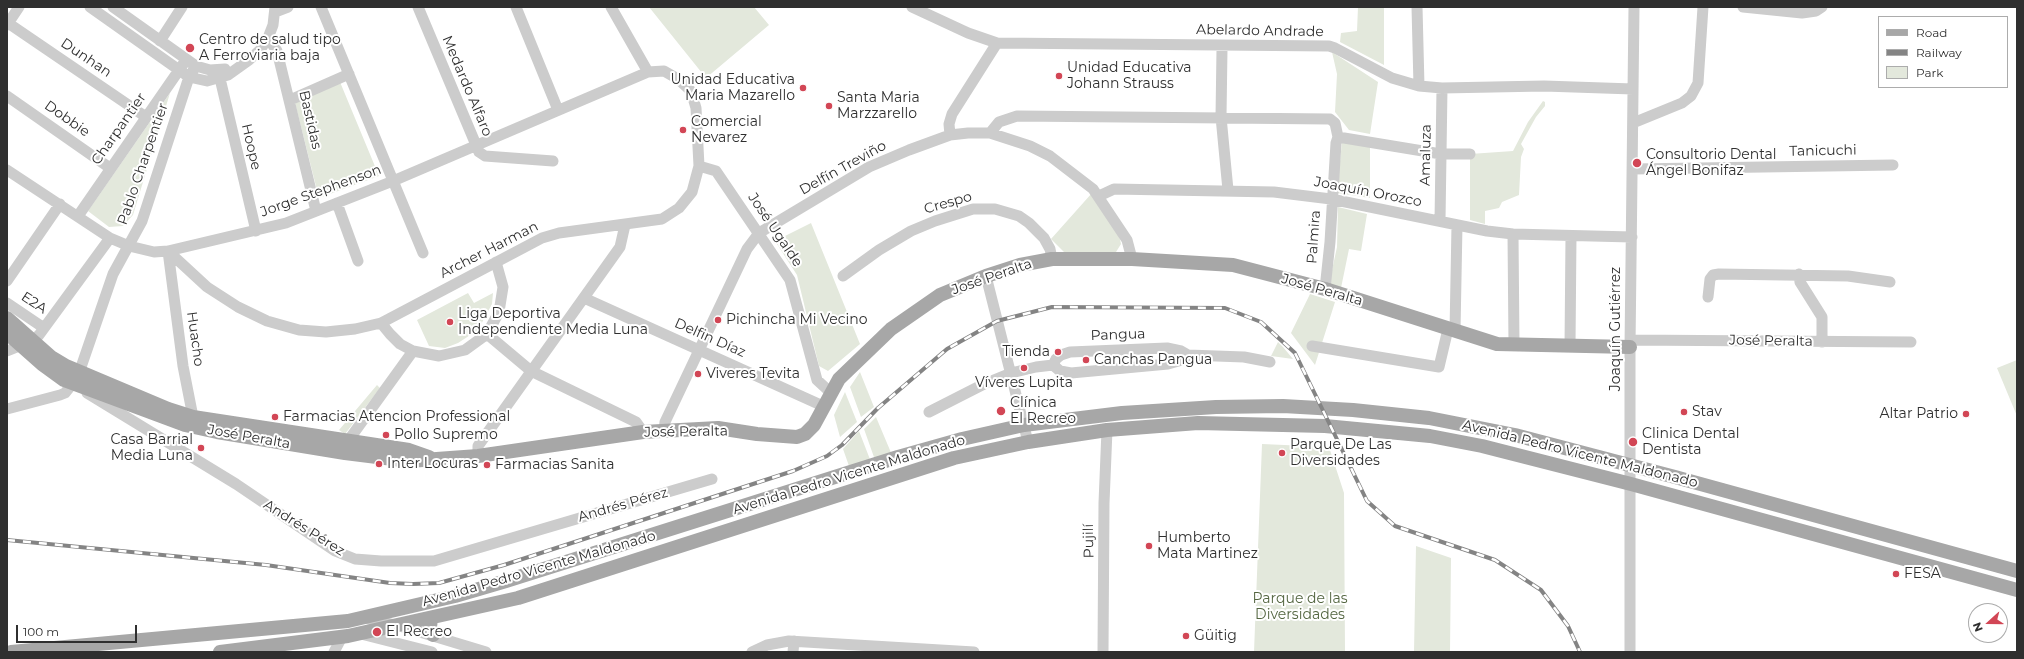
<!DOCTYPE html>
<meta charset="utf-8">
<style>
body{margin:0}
#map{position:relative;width:2024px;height:659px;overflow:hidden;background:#fff;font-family:Montserrat,sans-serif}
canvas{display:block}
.frame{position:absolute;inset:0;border:8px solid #2f2f2f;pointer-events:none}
.legend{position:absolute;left:1878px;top:16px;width:130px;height:72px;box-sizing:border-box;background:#fff;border:1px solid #acacac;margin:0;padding:5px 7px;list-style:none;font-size:12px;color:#2f2f2f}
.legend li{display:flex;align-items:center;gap:8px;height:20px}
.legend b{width:20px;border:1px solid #acacac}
.north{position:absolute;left:1968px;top:603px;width:40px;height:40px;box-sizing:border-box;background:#fff;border:1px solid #acacac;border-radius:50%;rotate:249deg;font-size:11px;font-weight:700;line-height:16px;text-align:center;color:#2f2f2f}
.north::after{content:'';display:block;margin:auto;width:14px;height:18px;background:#d24655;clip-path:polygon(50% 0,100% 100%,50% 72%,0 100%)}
.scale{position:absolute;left:16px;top:625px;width:121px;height:18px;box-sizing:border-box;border:2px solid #2f2f2f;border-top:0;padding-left:5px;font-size:12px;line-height:14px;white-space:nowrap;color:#2f2f2f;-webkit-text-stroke:3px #fff;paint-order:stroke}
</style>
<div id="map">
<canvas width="2024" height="659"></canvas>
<div class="frame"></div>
<ul class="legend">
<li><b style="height:5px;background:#a7a7a7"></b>Road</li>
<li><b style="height:5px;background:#848484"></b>Railway</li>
<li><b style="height:11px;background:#e3e8dc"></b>Park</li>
</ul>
<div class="north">N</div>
<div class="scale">100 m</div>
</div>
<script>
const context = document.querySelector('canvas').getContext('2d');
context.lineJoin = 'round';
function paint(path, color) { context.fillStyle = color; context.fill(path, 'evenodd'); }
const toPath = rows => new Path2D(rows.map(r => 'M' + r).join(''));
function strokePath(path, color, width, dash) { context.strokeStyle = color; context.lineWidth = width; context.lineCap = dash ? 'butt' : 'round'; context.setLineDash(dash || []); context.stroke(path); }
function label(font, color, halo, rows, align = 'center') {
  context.font = font + ' Montserrat,sans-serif'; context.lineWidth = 4; context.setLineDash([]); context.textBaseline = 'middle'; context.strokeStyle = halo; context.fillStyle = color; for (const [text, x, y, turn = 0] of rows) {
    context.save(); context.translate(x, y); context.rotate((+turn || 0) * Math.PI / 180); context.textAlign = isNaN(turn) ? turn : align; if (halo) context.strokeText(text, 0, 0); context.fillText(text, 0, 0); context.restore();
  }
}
paint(toPath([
 [649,7,754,7,769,25,706,78],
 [1358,7,1384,7,1384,65,1340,42,1341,33,1357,31],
 [1332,52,1378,82,1370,134,1349,130,1335,112,1337,74],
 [340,82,379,176,319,198,295,103],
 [170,93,133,215,123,226,109,227,88,211],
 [1543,101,1545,102,1545,106,1536,117,1521,144,1524,149,1521,157,1519,195,1502,202,1499,208,1485,211,1485,224,1470,220,1470,154,1513,151,1528,122],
 [1342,141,1370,147,1370,198,1337,193],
 [1092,193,1119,235,1121,244,1116,252,1067,255,1051,239],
 [1338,207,1367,214,1361,251,1349,249,1341,288,1329,284,1337,247],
 [811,223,860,344,828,371,819,366,797,275,775,241],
 [468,293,474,303,493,293,492,304,478,330,458,343,445,348,429,346,417,320],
 [1310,294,1335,302,1315,365,1291,333],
 [1278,342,1283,347,1293,359,1271,356],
 [2017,360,2017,416,1997,368],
 [860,372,874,407,861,417,850,387],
 [377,385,380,388,345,434,339,430],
 [845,392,857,422,840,437,834,415],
 [876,417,892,455,875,460,864,429],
 [859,431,871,462,849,466,843,449],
 [1262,444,1329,447,1344,493,1345,652,1254,652],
 [1416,546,1451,558,1450,652,1414,652]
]), '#e3e8dc');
strokePath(toPath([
 [90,7,189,77,207,81,228,75,249,60,260,50,268,38,273,25,275,7],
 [113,7,196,66,210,70,225,69],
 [321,7,423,253],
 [418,7,479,152,485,156,553,161],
 [516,7,558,110],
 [611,7,648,72],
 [912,7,968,33,997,43,1329,46,1335,48,1392,78,1419,86,1442,88,1544,86,1633,89],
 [1417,7,1419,86],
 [1743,7,1802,13,1816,11,1822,7],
 [275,12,288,7],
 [8,23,146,117],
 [7,25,19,7],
 [268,38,277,51,316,211],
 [160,41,182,7],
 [1222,49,1221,117,1228,190],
 [218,70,256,231],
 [7,96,110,168],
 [290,100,349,74],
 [1633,123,1682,103,1691,96,1698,83,1703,7],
 [990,133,999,122,1017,116,1330,119,1335,123,1338,137,1336,143,1330,242,1325,289],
 [950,135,949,124,952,114,997,43],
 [1338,137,1441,154,1470,154],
 [699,166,716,171,790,280,817,380,830,392],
 [1633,169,1893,165],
 [7,170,110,238,129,246,154,252,168,251,286,223,393,181,648,72,664,71,678,79,691,91,696,108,699,166,692,192,679,208,662,219,559,233,542,238,381,323,355,329,326,332,299,330,267,321,238,307,207,287,168,251],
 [1099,196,1114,189,1274,192,1331,199,1487,231,1513,234,1632,237],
 [337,203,358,261],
 [78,216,186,60],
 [1440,221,1442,88],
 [1513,234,1514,345],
 [168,251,183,366,193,417,195,422],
 [1799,274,1800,282,1822,317,1822,342],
 [843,276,879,250,911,231,935,221,973,209,995,209,1019,216,1029,223,1044,238,1050,249,1052,259],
 [986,276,1028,442],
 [7,281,60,204],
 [1708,297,1710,279,1713,275,1719,274,1848,276,1890,282],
 [584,298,823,406],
 [7,303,44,328],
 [381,323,390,334,400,344,413,351,439,356,465,350,487,334,499,312,503,287,496,262],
 [1455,331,1457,225],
 [487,334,531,371,636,422,643,432],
 [1630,340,1911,342],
 [1312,346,1439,367,1448,329],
 [1570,346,1571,236],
 [7,351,32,341,39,335,110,238],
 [1053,365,1056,359,1061,355,1070,352,1167,348,1181,351,1188,355,1244,357,1270,362],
 [87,393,236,484,335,551,355,559,381,561,434,561,712,479],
 [7,409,60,395,65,393,73,383,79,373,113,274,142,221,189,77,196,66],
 [929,412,984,384,1011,373,1036,367,1053,365,1060,371,1071,373,1168,364,1182,360,1188,355],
 [664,431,665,422,747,249,759,233,869,167,909,150,950,135,968,133,990,133,1030,146,1050,156,1093,189,1127,240,1132,259],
 [346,447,348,441,413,351],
 [478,456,478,446,620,247,625,225],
 [364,618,400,626,486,652],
 [361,634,432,652],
 [334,652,342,637],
 [752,652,767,645,789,641,974,652],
 [793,652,794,641],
 [1103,652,1104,503,1107,430],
 [1630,652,1630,347,1634,7]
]), '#ccc', 11);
strokePath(toPath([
 [7,318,51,357,66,366,168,409,193,417,409,450,429,457],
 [7,333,42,364,64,380,185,425,217,432,345,453,409,461,478,456,643,432,718,428,757,434,797,437,805,434,814,425,839,379,891,329,940,295,986,276,1020,265,1052,259,1132,259,1233,265,1325,289,1497,344,1630,347],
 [431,619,430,627,433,635],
 [11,652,348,621,455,596,506,581,898,457,962,439,1024,425,1122,413,1216,407,1283,406,1353,410,1429,418,1515,435,1675,477,2017,571],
 [220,652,348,636,518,598,954,458,1028,442,1107,430,1198,423,1325,426,1430,436,1482,446,1631,484,2017,590]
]), '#a7a7a7', 14);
const rail = toPath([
 [7,540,266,565,390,583,413,584,439,583,504,565,793,471,827,456,842,445,878,408,947,349,997,321,1052,307,1225,308,1261,322,1295,353,1367,501,1395,526,1495,560,1541,590,1568,626,1580,652]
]);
strokePath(rail, '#848484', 4);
strokePath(rail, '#fff', 2.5, [8]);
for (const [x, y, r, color] of [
 [190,48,5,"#d24655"],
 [1059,76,4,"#d24655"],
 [803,88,4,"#d24655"],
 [829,106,4,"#d24655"],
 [683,130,4,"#d24655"],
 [1637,163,5,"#d24655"],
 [718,320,4,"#d24655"],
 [450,322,4,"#d24655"],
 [1058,352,4,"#d24655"],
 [1086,360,4,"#d24655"],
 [1024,368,4,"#d24655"],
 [698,374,4,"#d24655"],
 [1001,411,5,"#d24655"],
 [1684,412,4,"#d24655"],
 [1966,414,4,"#d24655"],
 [275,417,4,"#d24655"],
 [386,435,4,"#d24655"],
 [1633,442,5,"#d24655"],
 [201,448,4,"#d24655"],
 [1282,453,4,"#d24655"],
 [379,464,4,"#d24655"],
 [487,465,4,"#d24655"],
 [1149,546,4,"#d24655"],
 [1896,574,4,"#d24655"],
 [377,632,5,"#d24655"],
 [1186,636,4,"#d24655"]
]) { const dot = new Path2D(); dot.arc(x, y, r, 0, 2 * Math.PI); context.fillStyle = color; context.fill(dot); strokePath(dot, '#fff', 1.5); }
label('14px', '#2f2f2f', '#fff', [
 ["Abelardo Andrade",1260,31,1],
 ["Dunhan",86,58,34],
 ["Medardo Alfaro",467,86,67],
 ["Dobbie",67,119,35],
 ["Bastidas",310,120,77],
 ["Charpantier",119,129,-55],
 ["Hoope",251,147,77],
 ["Tanicuchi",1823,151,-1],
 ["Amaluza",1426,155,-89],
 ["Pablo Charpentier",143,164,-71],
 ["Delfín Treviño",843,168,-29],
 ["Jorge Stephenson",321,191,-20],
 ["Joaquín Orozco",1368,192,11],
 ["Crespo",948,203,-16],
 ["José Ugalde",775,230,56],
 ["Palmira",1314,237,-86],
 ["Archer Harman",489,250,-27],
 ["José Peralta",992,277,-19],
 ["José Peralta",1322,290,16],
 ["E2A",34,303,33],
 ["Joaquín Gutiérrez",1616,329,-90],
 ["Pangua",1118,335,-2],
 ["Delfin Díaz",710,338,24],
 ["Huacho",195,339,82],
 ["José Peralta",1771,341,1],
 ["José Peralta",686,432,-1],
 ["José Peralta",249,437,10],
 ["Avenida Pedro Vicente Maldonado",1580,454,14],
 ["Avenida Pedro Vicente Maldonado",849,475,-17],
 ["Andrés Pérez",623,505,-16],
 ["Andrés Pérez",304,528,32],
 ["Pujilí",1089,541,-91],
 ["Avenida Pedro Vicente Maldonado",539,569,-16]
]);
label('14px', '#2f2f2f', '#fff', [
 ["Centro de salud tipo",199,40],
 ["A Ferroviaria baja",199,56],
 ["Unidad Educativa",1067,68],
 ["Johann Strauss",1067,84],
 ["Unidad Educativa",795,80,"right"],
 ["Maria Mazarello",795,96,"right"],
 ["Santa Maria",837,98],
 ["Marzzarello",837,114],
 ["Comercial",691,122],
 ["Nevarez",691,138],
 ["Consultorio Dental",1646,155],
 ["Ángel Bonifaz",1646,171],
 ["Liga Deportiva",458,314],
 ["Independiente Media Luna",458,330],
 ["Pichincha Mi Vecino",726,320],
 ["Tienda",1050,352,"right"],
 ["Canchas Pangua",1094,360],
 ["Viveres Tevita",706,374],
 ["Víveres Lupita",1024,383,"center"],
 ["Clínica",1010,403],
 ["El Recreo",1010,419],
 ["Stav",1692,412],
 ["Altar Patrio",1958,414,"right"],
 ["Farmacias Atencion Professional",283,417],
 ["Clinica Dental",1642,434],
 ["Dentista",1642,450],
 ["Pollo Supremo",394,435],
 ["Casa Barrial",193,440,"right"],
 ["Media Luna",193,456,"right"],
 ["Parque De Las",1290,445],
 ["Diversidades",1290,461],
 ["Inter Locuras",387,464],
 ["Farmacias Sanita",495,465],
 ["Humberto",1157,538],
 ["Mata Martinez",1157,554],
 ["FESA",1904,574],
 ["El Recreo",386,632],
 ["Güitig",1194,636]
], 'left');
label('14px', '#546641', '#fff', [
 ["Parque de las",1300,599],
 ["Diversidades",1300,615]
]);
</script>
